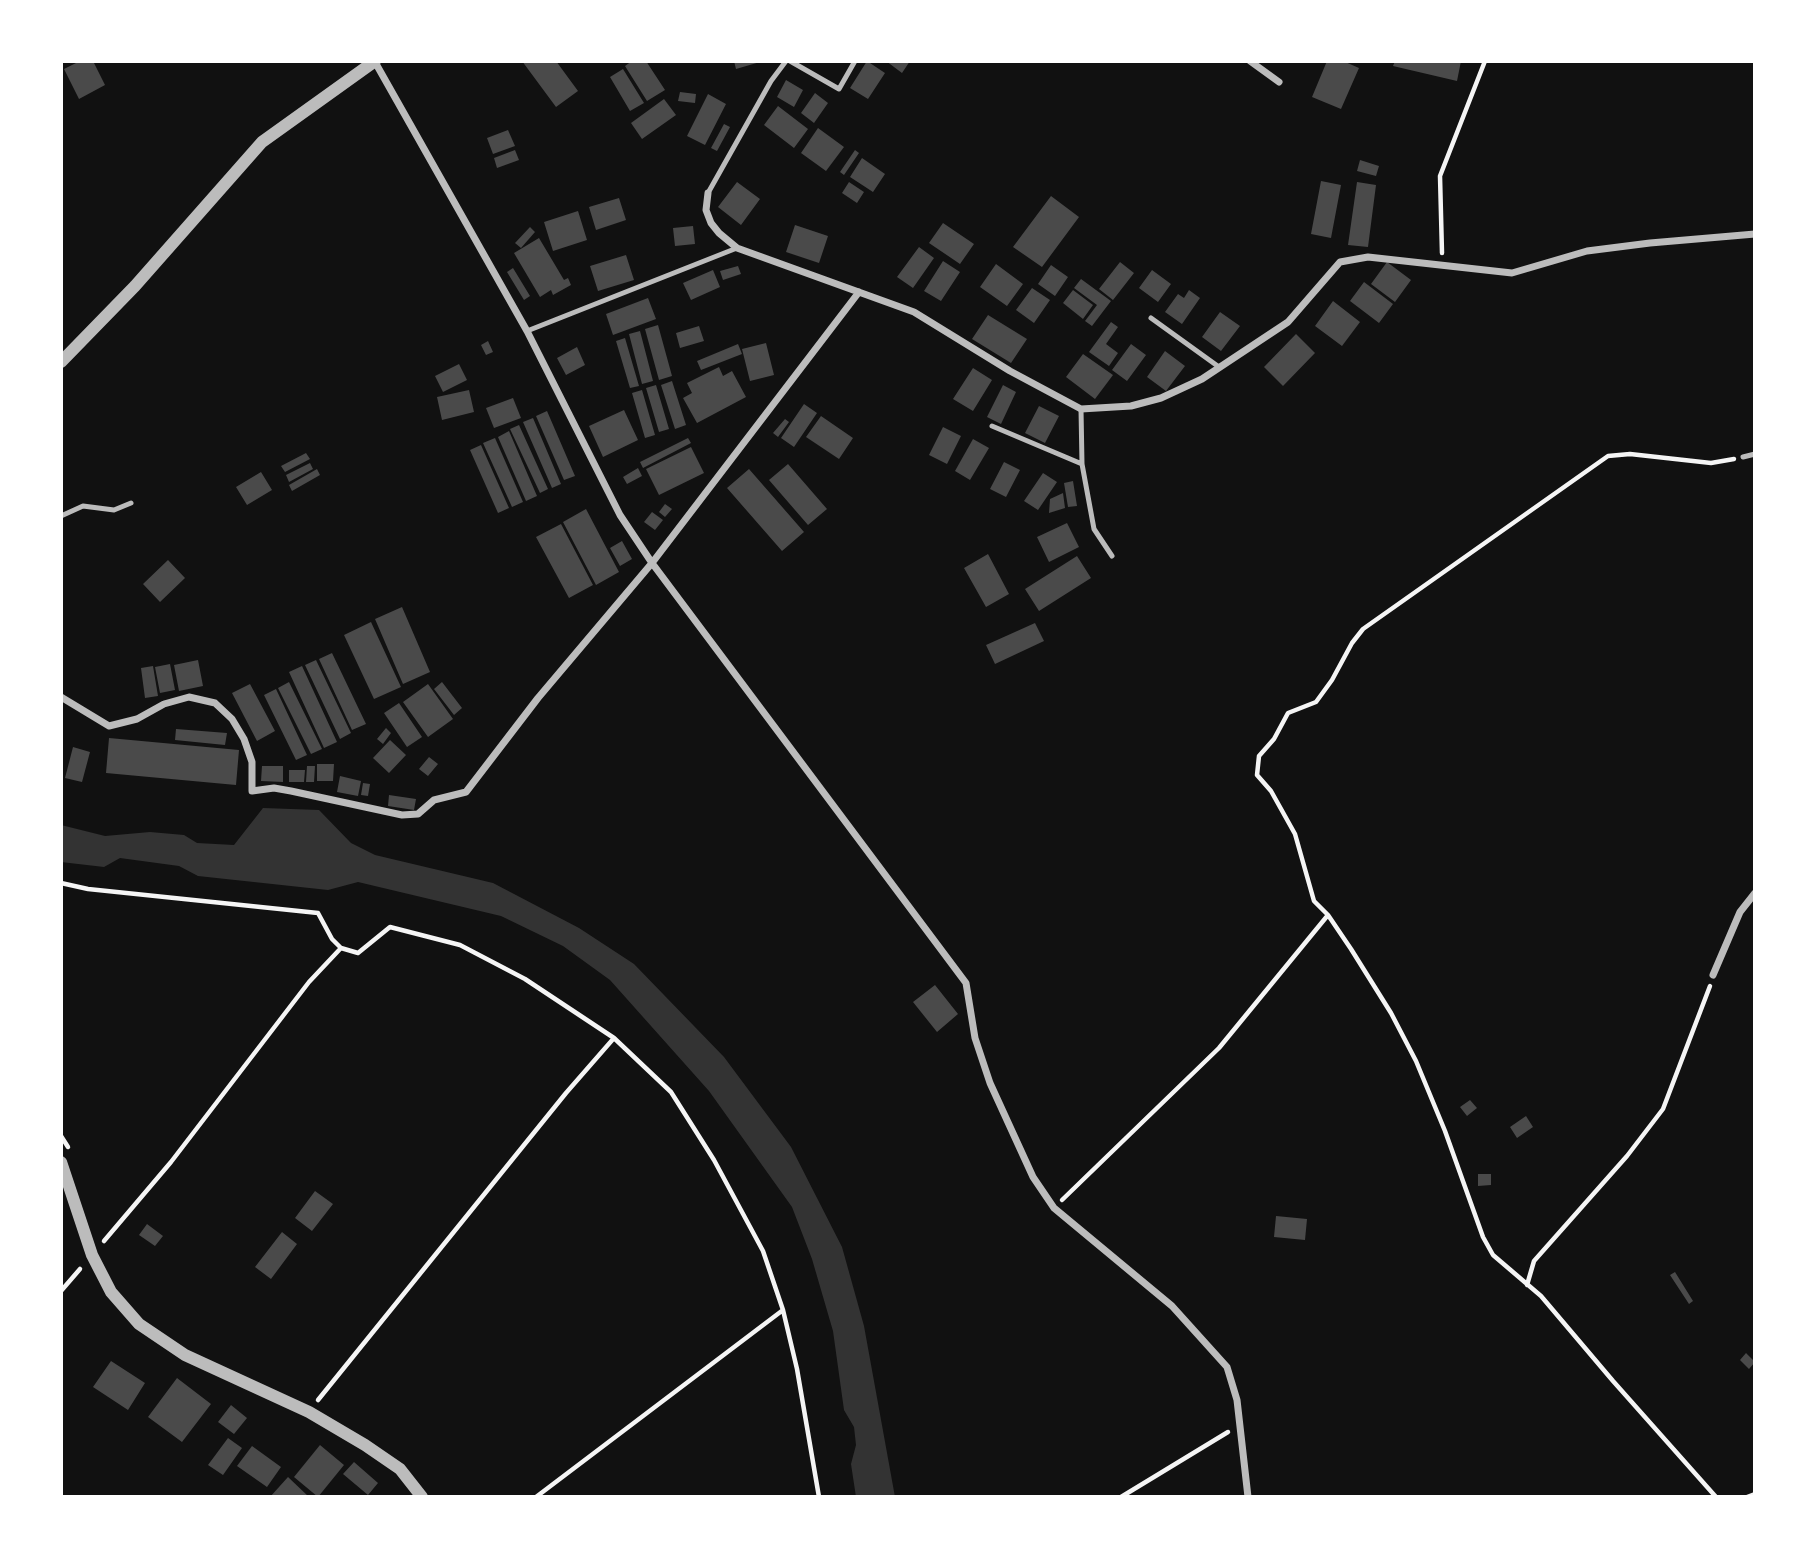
<!DOCTYPE html>
<style>
body{margin:0}
#map{position:relative;width:1816px;height:1558px;overflow:hidden;background:#111;font-family:"Exo 2",sans-serif}
canvas{display:block}
.frame{position:absolute;inset:0;border:63px solid #fff;pointer-events:none}
</style>
<div id="map">
<canvas width="1816" height="1558"></canvas>
<div class="frame"></div>
</div>
<script>
const context = document.querySelector('canvas').getContext('2d');
context.lineJoin = 'round';
function paint(path, color) { context.fillStyle = color; context.fill(path, 'evenodd'); }
const toPath = rows => new Path2D(rows.map(r => 'M' + r).join(''));
function strokePath(path, color, width, dash) { context.strokeStyle = color; context.lineWidth = width; context.lineCap = dash ? 'butt' : 'round'; context.setLineDash(dash || []); context.stroke(path); }
paint(toPath([
 [263,808,319,810,351,843,375,855,493,883,579,928,634,964,724,1057,791,1147,842,1247,864,1326,895,1497,856,1497,851,1464,856,1445,854,1427,844,1410,833,1331,812,1259,792,1207,709,1091,610,980,563,946,501,916,358,882,328,890,198,876,179,866,120,858,104,867,61,862,61,825,105,836,150,832,184,835,197,843,234,845]
]), '#333');
paint(toPath([
 [80,61,93,61,105,85,79,99,64,69],
 [522,61,556,61,578,91,556,107],
 [632,61,646,61,665,90,647,101,625,66],
 [734,61,760,61,760,62,736,69],
 [867,61,885,73,868,99,850,88],
 [886,61,910,61,902,73],
 [1327,61,1343,61,1359,68,1341,109,1312,97],
 [1395,61,1461,61,1457,81,1393,66],
 [623,69,644,103,630,111,610,77],
 [786,80,803,90,794,107,777,97],
 [680,92,696,94,695,103,678,101],
 [815,93,828,103,814,123,801,113],
 [708,94,726,104,705,145,687,136],
 [664,99,676,115,642,139,631,123],
 [778,106,808,129,794,148,764,125],
 [724,124,730,127,717,151,711,148],
 [818,128,844,147,826,171,801,153],
 [508,130,515,146,493,154,487,138],
 [515,150,519,160,497,168,494,158],
 [855,150,859,153,844,175,840,172],
 [862,158,885,174,873,192,850,177],
 [1360,160,1379,166,1376,176,1357,171],
 [1321,181,1341,185,1331,238,1311,234],
 [737,182,760,199,741,225,718,207],
 [849,182,864,192,857,203,842,193],
 [1357,182,1376,185,1368,247,1348,245],
 [1051,196,1079,217,1042,267,1013,247],
 [619,198,626,220,596,230,589,207],
 [578,211,587,240,553,251,544,222],
 [943,223,974,244,960,264,929,243],
 [795,225,828,236,819,263,786,252],
 [693,226,695,244,675,246,673,228],
 [530,227,535,232,521,248,515,243],
 [539,238,564,280,568,278,571,285,553,295,551,290,540,297,514,253],
 [919,247,934,258,913,288,897,277],
 [626,255,634,280,598,291,590,266],
 [943,261,960,272,941,301,924,291],
 [1120,262,1134,273,1113,300,1099,289],
 [1387,262,1411,280,1395,302,1371,284],
 [996,264,1023,284,1007,306,980,287],
 [1051,265,1068,277,1055,296,1038,284],
 [738,266,741,274,723,280,720,271],
 [513,268,530,296,524,300,507,272],
 [713,270,720,287,691,300,683,283],
 [1152,270,1171,284,1158,302,1139,288],
 [1081,279,1111,301,1092,326,1085,321,1097,305,1074,288],
 [1364,282,1393,304,1379,323,1350,301],
 [1032,288,1050,300,1034,323,1016,310],
 [1073,290,1093,305,1083,319,1063,303],
 [1189,290,1200,298,1182,324,1165,312,1178,294,1184,298],
 [648,298,656,319,613,335,606,314],
 [1333,301,1360,322,1342,346,1315,326],
 [1220,312,1240,326,1221,351,1202,337],
 [988,315,1027,339,1011,363,972,339],
 [1111,322,1118,327,1106,344,1118,353,1109,366,1089,352],
 [658,325,672,376,659,380,645,329],
 [699,326,704,341,680,348,676,333],
 [640,331,653,381,642,384,629,334],
 [1296,334,1315,353,1283,386,1264,367],
 [625,338,639,386,630,388,616,341],
 [488,341,493,352,486,355,481,345],
 [766,343,774,375,750,381,742,349],
 [738,344,742,354,701,370,697,361],
 [1131,344,1146,355,1127,381,1112,370],
 [577,347,585,365,566,375,557,358],
 [1165,351,1185,366,1166,391,1147,377],
 [1083,354,1113,375,1095,399,1066,377],
 [459,364,467,380,443,392,435,376],
 [719,367,723,376,732,371,746,397,697,423,683,398,692,393,687,383],
 [973,368,992,380,973,411,953,399],
 [672,381,686,425,675,429,661,385],
 [656,385,669,429,659,432,646,388],
 [1003,385,1016,392,1001,424,987,417],
 [469,390,474,412,442,420,437,397],
 [642,390,655,435,645,438,632,393],
 [513,398,521,418,494,428,486,408],
 [804,404,817,413,794,447,781,438],
 [1039,406,1059,416,1045,443,1025,433],
 [624,410,638,440,603,457,589,426],
 [547,411,575,476,564,480,536,416],
 [821,416,853,438,839,459,806,437],
 [533,418,561,484,552,488,523,422],
 [785,419,789,422,778,437,773,433],
 [519,425,548,489,540,493,510,429],
 [943,427,961,436,947,464,929,455],
 [509,431,537,496,526,501,498,437],
 [495,438,523,502,512,507,483,443],
 [688,438,691,443,643,468,640,462],
 [973,439,989,448,970,480,955,471],
 [481,445,509,508,498,513,470,450],
 [691,447,704,473,659,495,646,469],
 [306,453,310,459,285,472,281,466],
 [1004,462,1020,470,1006,497,990,489],
 [310,463,313,469,289,482,286,475],
 [788,464,827,509,808,525,769,480],
 [638,468,642,476,627,484,623,477],
 [317,469,320,475,292,491,289,485],
 [749,469,804,532,782,551,727,488],
 [261,472,272,490,247,505,236,487],
 [1043,473,1057,482,1038,510,1024,501],
 [1073,481,1077,506,1068,507,1064,483],
 [1063,493,1065,508,1049,513,1050,499],
 [665,504,672,509,665,517,659,512],
 [586,509,619,572,596,585,563,522],
 [652,512,663,520,655,530,644,522],
 [1067,523,1079,547,1049,562,1037,537],
 [561,524,593,585,569,598,536,537],
 [622,541,632,559,620,566,610,548],
 [988,554,1009,594,986,607,964,568],
 [1077,556,1091,578,1039,611,1025,589],
 [168,560,185,578,160,602,143,584],
 [402,607,430,672,403,684,375,619],
 [371,622,401,687,374,699,344,635],
 [1035,623,1044,641,995,664,986,645],
 [332,653,366,724,352,730,319,659],
 [198,660,203,686,179,691,174,665],
 [316,660,351,733,340,739,305,665],
 [170,664,175,690,160,693,155,667],
 [153,666,158,696,145,698,141,668],
 [302,666,337,742,324,748,289,672],
 [289,682,322,749,311,754,278,688],
 [442,682,462,708,454,715,434,689],
 [250,684,275,731,257,741,232,693],
 [428,684,453,719,428,737,403,702],
 [276,689,307,755,296,760,264,695],
 [399,703,422,737,407,747,384,713],
 [386,728,391,733,383,744,377,739],
 [176,729,227,733,225,745,175,740],
 [109,738,239,750,236,785,106,773],
 [390,740,406,755,389,773,373,758],
 [73,747,90,752,82,782,65,778],
 [429,757,438,764,428,776,419,769],
 [317,764,334,764,333,781,317,781],
 [262,766,283,766,283,782,261,781],
 [307,766,315,766,314,782,306,782],
 [289,770,305,770,304,782,289,782],
 [340,776,361,781,358,796,337,792],
 [363,783,370,784,368,796,361,795],
 [389,795,416,799,414,810,388,806],
 [935,985,958,1014,937,1032,913,1002],
 [1470,1100,1477,1108,1467,1116,1460,1107],
 [1526,1116,1533,1127,1517,1138,1510,1127],
 [1478,1174,1491,1174,1491,1185,1478,1186],
 [315,1191,333,1204,312,1231,295,1218],
 [1276,1216,1307,1219,1305,1240,1274,1237],
 [147,1224,163,1236,155,1246,139,1235],
 [282,1232,297,1244,271,1279,255,1267],
 [1675,1272,1693,1301,1689,1304,1670,1275],
 [1746,1353,1755,1362,1749,1369,1740,1360],
 [111,1361,145,1383,128,1410,93,1387],
 [177,1378,211,1404,182,1442,148,1417],
 [231,1405,247,1418,234,1434,218,1422],
 [228,1438,242,1448,223,1475,208,1465],
 [320,1445,344,1465,318,1497,294,1477],
 [252,1446,281,1467,267,1487,237,1466],
 [354,1462,378,1483,368,1495,343,1474],
 [288,1477,309,1497,270,1497]
]), '#4a4a4a');
strokePath(toPath([
 [1442,253,1440,176,1485,61],
 [61,883,88,889,318,913,332,939,341,948,358,953,390,927,460,945,525,979,614,1038,671,1092,714,1160,763,1251,783,1310,797,1369,819,1497],
 [61,1136,68,1147],
 [1062,1200,1219,1048,1328,915],
 [104,1241,171,1162,309,982,341,948],
 [1527,1285,1534,1261,1627,1156,1663,1109,1710,986],
 [61,1291,80,1269],
 [318,1400,566,1093,614,1038],
 [536,1497,783,1310],
 [1121,1497,1228,1432],
 [1716,1497,1613,1381,1541,1296,1493,1255,1483,1237,1445,1131,1416,1061,1391,1013,1351,949,1328,915,1314,901,1295,834,1271,791,1257,775,1259,756,1274,739,1288,713,1316,702,1332,680,1352,643,1363,629,1608,456,1630,454,1711,463,1734,459],
 [1747,1497,1755,1494]
]), '#f5f5f5', 4.5);
strokePath(toPath([
 [790,61,839,89,855,61],
 [708,193,771,81,786,61],
 [1151,318,1219,367],
 [527,331,737,248],
 [1081,409,1082,464,1094,529,1112,556],
 [992,426,1082,464],
 [1743,457,1755,454],
 [61,516,83,506,114,510,131,503]
]), '#bcbcbc', 5);
strokePath(toPath([
 [1250,61,1279,82],
 [375,62,527,331,620,515,652,563,966,983,975,1038,990,1083,1033,1177,1054,1208,1172,1306,1227,1367,1237,1400,1248,1497],
 [708,193,706,210,711,223,719,233,737,248,914,312,1010,371,1081,409,1131,406,1161,398,1202,379,1288,322,1340,262,1368,257,1512,273,1587,251,1650,243,1755,234],
 [61,697,109,726,137,719,164,704,189,697,215,703,232,719,244,739,252,762,252,791,274,788,291,791,402,815,418,814,434,800,466,792,538,698,652,563,859,292],
 [1713,975,1740,912,1755,893]
]), '#bcbcbc', 7);
strokePath(toPath([
 [61,362,135,286,262,142,375,61],
 [61,1162,92,1255,111,1292,139,1324,185,1355,309,1412,365,1445,400,1469,422,1497]
]), '#bcbcbc', 12);
</script>
